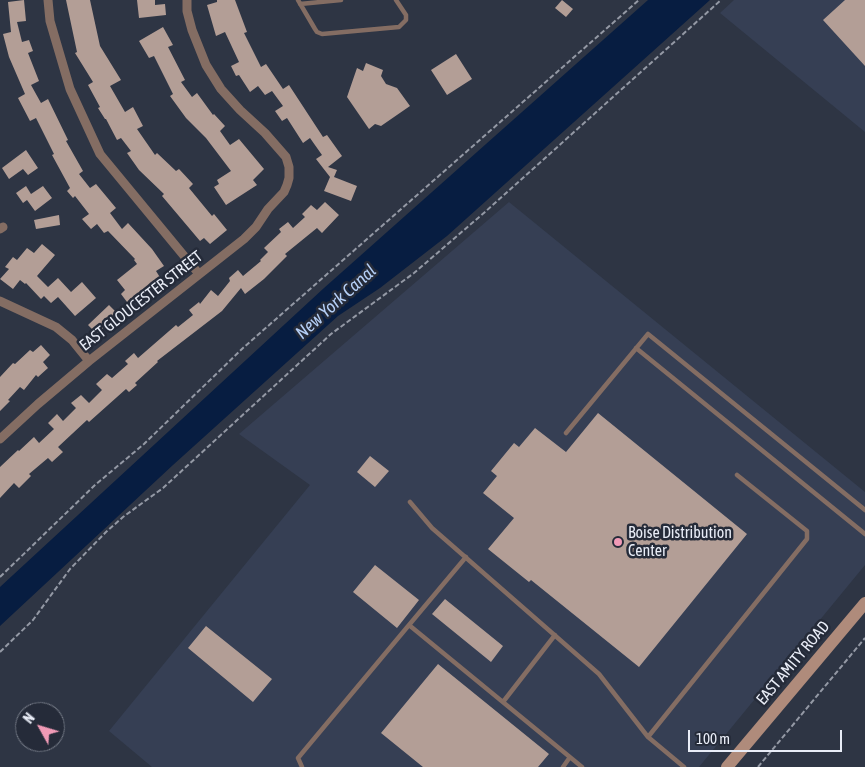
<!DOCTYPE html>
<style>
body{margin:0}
#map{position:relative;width:865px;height:767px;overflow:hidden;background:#2e3544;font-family:"Asap Condensed",sans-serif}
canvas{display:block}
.north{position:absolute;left:15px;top:702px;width:50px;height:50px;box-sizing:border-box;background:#252b39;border:1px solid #737985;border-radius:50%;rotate:309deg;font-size:14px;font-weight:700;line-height:20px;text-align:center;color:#e9edf7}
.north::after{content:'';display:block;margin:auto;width:18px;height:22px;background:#f09ab6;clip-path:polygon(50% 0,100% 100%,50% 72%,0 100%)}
.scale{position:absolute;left:688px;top:730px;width:154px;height:22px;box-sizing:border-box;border:2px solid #e9edf7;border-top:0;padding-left:6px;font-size:15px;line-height:18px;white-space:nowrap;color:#e9edf7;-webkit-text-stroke:4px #252b39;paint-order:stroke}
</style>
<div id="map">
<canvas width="865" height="767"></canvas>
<div class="north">N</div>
<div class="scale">100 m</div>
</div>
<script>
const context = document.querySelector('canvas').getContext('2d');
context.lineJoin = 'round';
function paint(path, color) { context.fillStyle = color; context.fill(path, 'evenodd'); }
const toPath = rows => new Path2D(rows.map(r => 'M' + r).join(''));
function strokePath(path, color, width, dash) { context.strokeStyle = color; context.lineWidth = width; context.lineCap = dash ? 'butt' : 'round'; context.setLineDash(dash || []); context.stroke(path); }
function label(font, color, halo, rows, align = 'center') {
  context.font = font + ' "Asap Condensed",sans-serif'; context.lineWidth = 5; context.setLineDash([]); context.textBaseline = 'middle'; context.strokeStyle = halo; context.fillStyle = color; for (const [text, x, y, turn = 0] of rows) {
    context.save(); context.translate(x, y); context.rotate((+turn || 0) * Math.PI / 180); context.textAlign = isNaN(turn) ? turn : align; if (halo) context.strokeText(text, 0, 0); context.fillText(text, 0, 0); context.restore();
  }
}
paint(toPath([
 [734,0,865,0,865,132,720,13],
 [509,202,865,492,865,565,699,767,152,767,109,731,310,485,239,434]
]), '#363f54');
paint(toPath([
 [648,0,710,0,447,236,380,288,338,316,173,465,0,626,0,587,324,288]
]), '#071d41');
paint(toPath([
 [24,0,26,21,17,22,22,42,29,40,33,51,28,53,39,81,31,85,41,103,48,99,68,140,66,141,83,171,79,174,90,188,96,184,116,208,110,213,122,229,128,223,152,249,164,266,156,271,161,279,152,285,151,284,127,302,121,294,125,290,117,280,137,264,134,260,135,259,108,231,104,233,97,224,91,229,82,219,89,214,75,196,73,198,67,191,70,188,52,155,54,154,36,118,30,121,18,98,25,94,9,57,3,34,11,32,8,2],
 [66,0,90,0,100,46,121,80,110,86,125,112,133,107,143,126,137,129,155,155,157,153,176,171,179,169,193,184,189,188,212,216,214,214,227,230,210,244,204,238,200,241,162,196,164,194,139,170,127,153,131,151,121,138,117,140,106,119,105,119,98,108,100,107,88,85,93,82,75,53,77,52],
 [137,0,155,0,155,5,165,4,166,15,139,18],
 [217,0,235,0,247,32,244,33,261,67,266,64,283,89,289,85,323,137,327,135,342,156,328,167,337,170,334,177,357,186,351,201,324,191,330,177,316,159,322,155,310,138,303,143,287,118,282,121,275,111,283,106,272,91,265,95,258,86,250,92,239,75,236,76,231,66,239,62,225,32,216,36,207,5,217,2],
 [562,0,573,9,566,17,555,8],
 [845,0,865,0,865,66,823,20],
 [163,27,173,45,168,47,185,80,181,82,192,97,197,93,213,115,214,114,225,126,220,131,230,145,239,139,264,169,253,180,257,185,226,205,214,187,219,184,217,180,231,171,206,138,186,118,170,96,173,94,154,56,149,58,139,41],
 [456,54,472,79,447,95,431,70],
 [366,63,383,70,381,76,386,84,397,88,410,106,381,126,375,124,369,129,347,97,357,68,363,71],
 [26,150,38,168,28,175,23,169,9,179,2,168],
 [26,186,31,194,43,186,52,198,35,211,27,200,23,203,16,193],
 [325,202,339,215,322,233,317,228,285,254,287,256,264,279,245,294,241,288,222,311,157,361,158,362,135,383,137,385,129,392,126,389,89,422,87,420,58,447,63,452,52,462,48,458,29,474,31,476,19,488,14,483,0,498,0,467,18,450,19,451,34,437,39,443,54,429,48,423,57,414,63,421,76,408,71,403,81,395,89,403,102,390,96,384,107,374,112,378,128,364,125,361,134,353,138,358,176,325,178,327,193,315,189,310,199,302,200,304,211,290,218,296,230,281,229,278,238,270,243,276,261,261,260,260,268,252,264,248,281,232,279,229,288,222,293,228,305,217,302,214,311,205,317,210],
 [59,215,60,225,36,229,34,220],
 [42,244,55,255,37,276,48,287,58,278,71,292,82,282,96,298,75,316,58,297,51,303,44,296,41,299,26,283,25,284,20,280,13,289,0,279,9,269,5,267,13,257,17,260,27,248,34,253],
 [109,305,118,314,97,334,88,325],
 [41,345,50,355,43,362,48,368,38,377,36,375,24,390,20,387,8,400,10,401,0,411,0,377,13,363,15,364,30,350,33,352],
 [598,413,747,534,639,667,531,580,529,582,488,549,514,518,483,493,497,476,491,471,514,443,519,447,535,428,566,452],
 [370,456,389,471,375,487,357,472],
 [375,565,419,600,397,628,353,592],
 [445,599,503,646,491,662,432,614],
 [206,626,272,679,253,702,188,648],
 [438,664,549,754,538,767,423,767,381,733]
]), '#b39e96');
strokePath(toPath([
 [0,577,95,485,144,444,243,348,639,0],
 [0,652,33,620,70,569,106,532,123,517,163,488,331,334,414,273,485,212,721,0],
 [758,767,865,638]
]), '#9499a5', 2, [5, 2.5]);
strokePath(toPath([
 [298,0,315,29,317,32,322,34,399,27,406,20,406,15,396,0],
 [300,4,341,0],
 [636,348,865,534],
 [566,433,648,334,865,510],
 [410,502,432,528,599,674,648,737,684,767],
 [466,557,409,625,582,767],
 [503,702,555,635],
 [648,737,807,539,807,531,737,475],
 [302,767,298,758,409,625],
 [563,767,570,757]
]), '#846d63', 4.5);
strokePath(toPath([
 [48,0,50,21,70,89,100,154,199,274],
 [0,229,3,227],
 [0,301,56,327,72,340,89,361],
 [0,439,38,404,89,361,244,239,256,227,268,209,284,192,287,185,289,178,289,167,286,157,265,133,240,110,221,89,206,65,192,30,187,11,187,0]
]), '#846d63', 9);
strokePath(toPath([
 [727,767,865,603]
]), '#af8b7b', 12);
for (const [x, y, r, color] of [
 [618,542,5,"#f09ab6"]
]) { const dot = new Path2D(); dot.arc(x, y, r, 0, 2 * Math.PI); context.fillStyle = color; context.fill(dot); strokePath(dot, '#252b39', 2); }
label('16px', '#e9edf7', '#252b39', [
 ["EAST GLOUCESTER STREET",141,301,-38],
 ["EAST AMITY ROAD",793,663,-50]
]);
label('16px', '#e9edf7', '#252b39', [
 ["Boise Distribution",628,533],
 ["Center",628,551]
], 'left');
label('italic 18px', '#b5cff6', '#252b39', [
 ["New York Canal",336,302,-42]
]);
</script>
